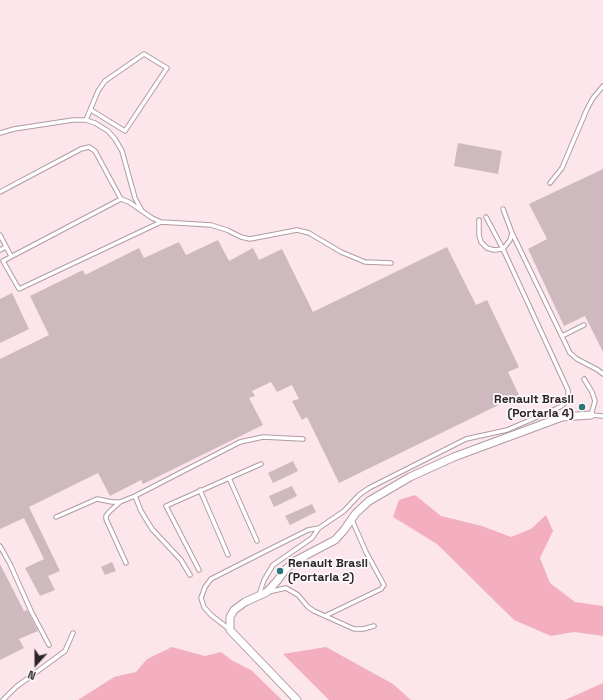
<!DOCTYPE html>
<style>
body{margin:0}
#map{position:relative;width:603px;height:700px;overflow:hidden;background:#fce6eb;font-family:"Space Grotesk",sans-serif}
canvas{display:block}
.north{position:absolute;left:16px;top:644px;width:40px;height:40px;-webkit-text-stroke:3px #fdf9fa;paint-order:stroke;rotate:201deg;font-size:11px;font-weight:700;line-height:16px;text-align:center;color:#2c2426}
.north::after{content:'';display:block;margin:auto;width:14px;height:18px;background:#2c2426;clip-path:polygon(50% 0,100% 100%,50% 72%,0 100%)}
</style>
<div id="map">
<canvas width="603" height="700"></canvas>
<div class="north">N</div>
</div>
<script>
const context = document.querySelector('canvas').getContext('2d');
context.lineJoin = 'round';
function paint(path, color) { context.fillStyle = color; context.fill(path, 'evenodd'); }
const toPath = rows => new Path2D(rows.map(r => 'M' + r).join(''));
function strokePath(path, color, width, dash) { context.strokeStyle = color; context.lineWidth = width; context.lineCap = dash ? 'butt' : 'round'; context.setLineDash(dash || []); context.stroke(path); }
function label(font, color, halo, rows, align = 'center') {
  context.font = font + ' "Space Grotesk",sans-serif'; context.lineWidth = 3.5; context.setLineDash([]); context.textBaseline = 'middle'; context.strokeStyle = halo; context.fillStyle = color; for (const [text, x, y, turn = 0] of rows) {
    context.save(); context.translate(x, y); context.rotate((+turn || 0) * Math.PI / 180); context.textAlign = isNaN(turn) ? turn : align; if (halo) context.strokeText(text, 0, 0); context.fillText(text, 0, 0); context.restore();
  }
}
paint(toPath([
 [415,495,441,516,482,526,511,537,531,529,546,515,553,531,540,558,550,583,575,602,603,606,603,636,574,632,551,636,514,620,437,544,393,517,399,500],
 [172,647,205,656,221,652,233,661,251,670,282,700,78,700,114,677,136,672,147,659],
 [326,647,393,684,411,700,329,700,283,654],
 [603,683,603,700,565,700]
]), '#f3afbf');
paint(toPath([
 [458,143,502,151,498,174,454,166],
 [603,169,603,352,585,316,564,326,528,249,547,239,529,204],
 [218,240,229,261,253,248,259,260,282,249,313,312,447,247,476,305,487,300,519,367,508,372,519,395,339,483,307,417,302,420,292,401,299,399,292,385,277,392,271,382,252,391,255,396,249,398,263,425,143,484,141,480,110,496,98,473,29,507,60,571,48,576,55,590,40,596,25,568,44,559,24,518,0,529,0,359,49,335,30,296,83,270,85,275,139,248,144,258,179,242,186,255],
 [12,293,29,329,0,343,0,299],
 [293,461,298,471,273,483,268,473],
 [292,486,297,496,274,507,269,496],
 [312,504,316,512,290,525,285,516],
 [112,562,116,571,105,575,101,567],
 [0,564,24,611,27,610,38,631,19,639,24,648,0,660]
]), '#ceb9be');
const lane = toPath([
 [86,120,98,91,105,81,144,54,167,68,125,131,91,110],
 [0,133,14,129,73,120,86,120,95,123,108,131,115,139,122,151,135,198,142,211],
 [550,183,562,168,587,109,593,98,603,86],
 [0,192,81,149,89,147,95,151,121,199,129,202,152,218,161,222,211,225,227,230,241,237,250,239,297,230,309,233,341,252,365,262,391,263],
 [121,199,3,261,19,289,161,222],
 [479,220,479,235,481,242,487,248,494,250,503,249,510,240,512,233,503,209],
 [512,233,570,353,577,359,598,370,603,374],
 [0,235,11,256],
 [0,250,6,247],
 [562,336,584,325],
 [584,379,592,392,595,401,591,415,603,416],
 [229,478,257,541],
 [200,490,228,555],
 [135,496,240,442,263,437,303,439],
 [120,502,109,512,106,516,106,519,126,563],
 [56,517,97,499,112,502,120,502,135,496,141,511,152,529,181,560,190,575],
 [319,528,344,511,359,495,369,488,466,439,507,430,560,407,568,400,568,390,503,249,486,217],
 [0,546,10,564,31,611,49,645],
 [199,570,166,506,261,464],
 [268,592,286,588,298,595,308,607,314,611,354,629,363,629,374,626],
 [325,616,381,589,384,585,366,552,352,520],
 [229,629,211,615,204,607,201,598,205,587,211,579,264,552,308,530,319,528,312,538,273,565,264,580,259,595],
 [3,700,16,687,65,651,73,633]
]);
const street = toPath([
 [297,700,230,630,230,617,234,610,245,602,267,592,277,581,285,570,295,561,335,540,344,530,356,513,369,501,410,477,454,457,562,417,591,415]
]);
strokePath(lane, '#b09ca0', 5.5);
strokePath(street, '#b09ca0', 9);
strokePath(lane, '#fff', 3.5);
strokePath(street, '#fff', 7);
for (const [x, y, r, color] of [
 [582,407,4,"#2c7678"],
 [280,571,4,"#2c7678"]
]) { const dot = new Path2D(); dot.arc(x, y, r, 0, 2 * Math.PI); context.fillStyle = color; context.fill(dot); strokePath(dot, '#fdf9fa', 1.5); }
label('bold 12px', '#2c2426', '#fdf9fa', [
 ["Renault Brasil",574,400],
 ["(Portaria 4)",574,414],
 ["Renault Brasil",288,564,"left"],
 ["(Portaria 2)",288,578,"left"]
], 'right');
</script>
